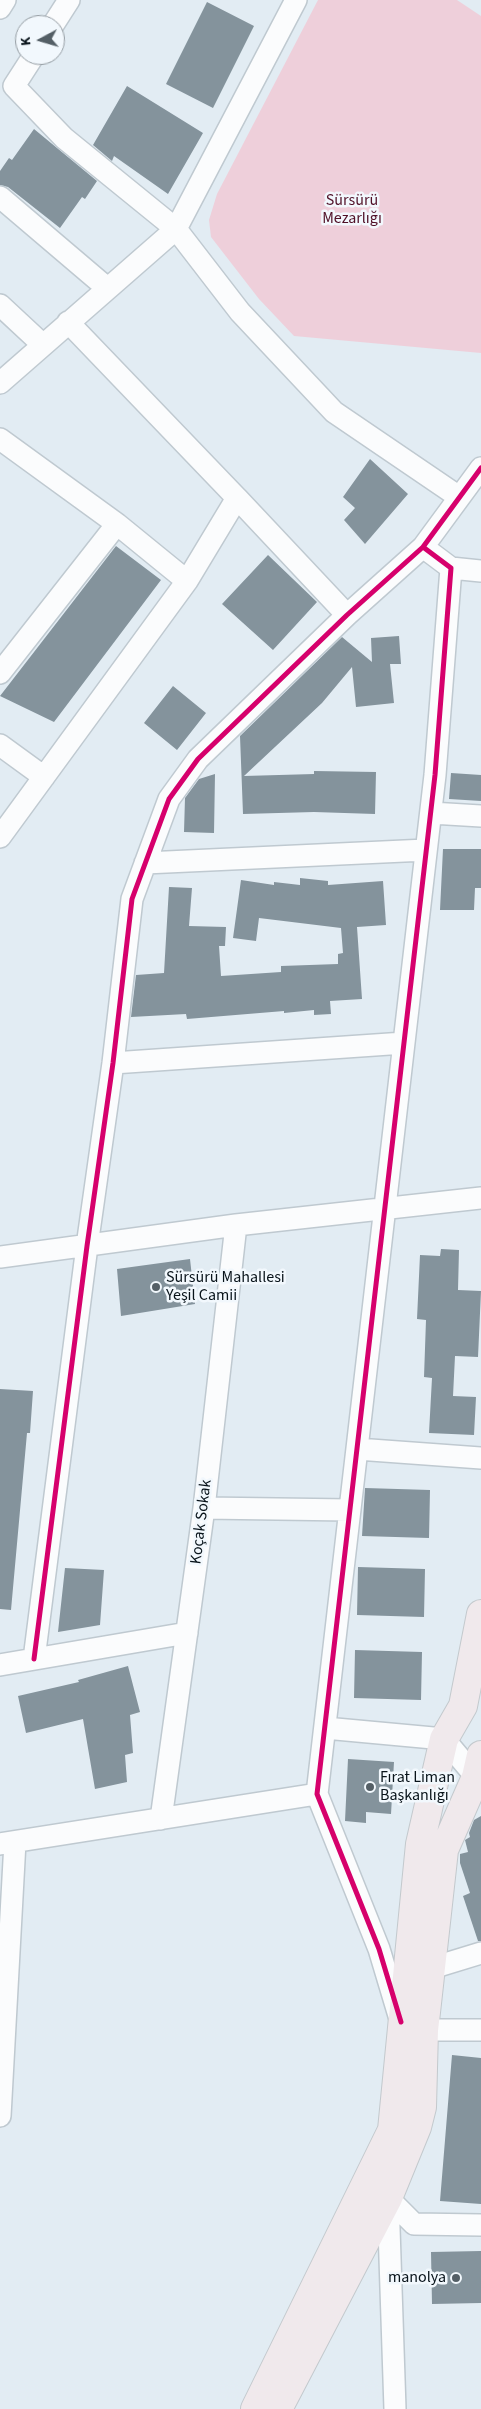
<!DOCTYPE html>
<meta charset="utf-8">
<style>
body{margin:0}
#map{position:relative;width:481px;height:2409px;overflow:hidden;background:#e2ecf3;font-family:"Source Sans 3",sans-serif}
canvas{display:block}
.north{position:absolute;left:15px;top:15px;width:50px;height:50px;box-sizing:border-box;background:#f2f8fd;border:1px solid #949ca2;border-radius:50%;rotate:264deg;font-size:14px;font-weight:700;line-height:20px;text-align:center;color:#08131a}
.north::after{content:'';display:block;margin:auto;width:18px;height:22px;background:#545f66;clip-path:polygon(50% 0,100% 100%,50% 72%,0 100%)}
</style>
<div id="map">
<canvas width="481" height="2409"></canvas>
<div class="north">K</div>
</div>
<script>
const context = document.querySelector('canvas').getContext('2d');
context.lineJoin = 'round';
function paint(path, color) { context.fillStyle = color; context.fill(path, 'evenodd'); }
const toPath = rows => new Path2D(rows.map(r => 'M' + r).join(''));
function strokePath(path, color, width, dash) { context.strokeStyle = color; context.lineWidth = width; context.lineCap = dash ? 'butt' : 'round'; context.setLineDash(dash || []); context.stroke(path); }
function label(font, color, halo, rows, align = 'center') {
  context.font = font + ' "Source Sans 3",sans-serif'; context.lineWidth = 5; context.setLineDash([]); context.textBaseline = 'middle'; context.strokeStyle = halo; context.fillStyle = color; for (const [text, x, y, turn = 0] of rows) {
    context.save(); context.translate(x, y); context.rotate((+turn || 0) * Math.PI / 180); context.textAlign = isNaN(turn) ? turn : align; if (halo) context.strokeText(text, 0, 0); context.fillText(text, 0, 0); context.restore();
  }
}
paint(toPath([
 [318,0,457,0,481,16,481,353,294,336,259,299,211,237,209,220,217,194]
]), '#eecfda');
paint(toPath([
 [207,2,254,26,213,108,166,84],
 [127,86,203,133,168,194,114,156,112,161,93,145],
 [34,129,97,181,85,199,82,197,60,228,8,187,0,185,0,171,9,158,12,160],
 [370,459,408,494,365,544,344,520,355,508,343,497],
 [116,546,161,580,54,722,0,696],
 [268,555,317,602,273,650,222,604],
 [399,636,401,664,390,664,394,703,356,707,352,667,322,703,244,776,314,774,314,771,376,772,375,814,314,812,243,814,240,736,342,637,372,662,371,638],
 [173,686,206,713,177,750,144,723],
 [451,773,481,775,481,801,449,799],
 [215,774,214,833,184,832,185,798,199,779],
 [443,849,481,849,481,888,475,888,474,910,440,910],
 [300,878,328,881,328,885,383,881,386,925,357,927,362,999,330,1001,331,1014,314,1015,314,1010,284,1013,284,1011,187,1019,186,1014,131,1017,136,975,164,973,169,887,192,888,189,926,226,927,225,946,219,946,221,976,281,972,281,966,338,964,338,954,343,953,341,928,259,918,256,941,233,938,241,880,274,885,274,882,300,885],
 [441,1249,459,1250,458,1290,481,1291,478,1357,455,1356,453,1396,476,1397,474,1435,429,1433,432,1378,424,1377,426,1320,417,1319,420,1255,440,1256],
 [190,1259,195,1304,121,1316,117,1269],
 [0,1389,33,1391,30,1433,27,1433,11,1610,0,1609],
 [365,1488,430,1490,429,1538,362,1536],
 [358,1567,425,1569,424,1617,357,1615],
 [65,1568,104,1570,100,1625,58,1632],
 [355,1650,422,1652,421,1700,354,1698],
 [128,1666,140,1712,130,1715,133,1753,125,1755,127,1782,95,1789,83,1719,26,1733,18,1696,79,1682,78,1680],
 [348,1759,394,1762,391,1814,366,1812,366,1823,345,1821],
 [481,1816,481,1941,478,1941,463,1896,470,1893,460,1863,460,1854,468,1852,465,1840,470,1837,469,1833,474,1820],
 [452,2055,481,2058,481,2204,440,2201],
 [481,2251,481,2303,432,2304,431,2252]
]), '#84939c');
const minor = toPath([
 [296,0,176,229,240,312,334,412,459,497],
 [0,8,5,0],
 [53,25,69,0],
 [0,197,107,288],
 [0,305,43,345],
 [68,322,237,498],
 [0,383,176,229,64,138,14,86,34,55],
 [0,439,117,524,187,581],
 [451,568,481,571],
 [0,673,117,524],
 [0,745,44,777],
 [431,813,481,816],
 [0,837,187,581,237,498,347,615],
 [145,863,426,850],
 [113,1063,404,1043],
 [0,1257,236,1225,481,1198],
 [357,1449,481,1458],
 [204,1508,350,1510],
 [34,1659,87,1246,113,1063,132,899,169,799,198,759,347,615,423,547],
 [0,1665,187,1633],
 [325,1728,444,1739,476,1777,481,1776],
 [161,1819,204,1508,236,1225],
 [0,1844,317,1794],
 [432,1968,481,1953],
 [400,2019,379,1949,317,1794,435,775,451,568,423,547,481,468],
 [424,2030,481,2030],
 [0,2116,15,1842],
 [388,2198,395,2409],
 [388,2198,414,2224,481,2225]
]);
const major = toPath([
 [255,2409,392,2130,420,1844,444,1739,463,1706,481,1614],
 [278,2409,388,2198,417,2127,422,2107,424,2030,444,1850,476,1777,481,1755]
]);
strokePath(minor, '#bfc9d0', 24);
strokePath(major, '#c3c9cd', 30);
strokePath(minor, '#fbfcfd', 21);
strokePath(major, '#f0e9ec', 28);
strokePath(toPath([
 [34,1659,87,1246,113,1063,132,899,169,799,198,759,347,615,423,547],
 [401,2022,379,1949,317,1794,435,775,451,568,423,547,481,468]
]), '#d6006c', 5);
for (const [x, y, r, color] of [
 [156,1287,5,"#545f66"],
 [370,1787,5,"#545f66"],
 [456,2278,5,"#545f66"]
]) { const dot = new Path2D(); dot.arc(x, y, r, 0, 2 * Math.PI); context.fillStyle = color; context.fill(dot); strokePath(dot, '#f2f8fd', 2); }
label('16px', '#501027', '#f2f8fd', [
 ["Sürsürü",352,201],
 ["Mezarlığı",352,219]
]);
label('16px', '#08131a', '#f2f8fd', [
 ["Sürsürü Mahallesi",166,1278],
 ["Yeşil Camii",166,1296],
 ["Fırat Liman",380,1778],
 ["Başkanlığı",380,1796],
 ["manolya",446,2278,"right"]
], 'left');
label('16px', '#08131a', '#f2f8fd', [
 ["Koçak Sokak",202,1522,-83]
]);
</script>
